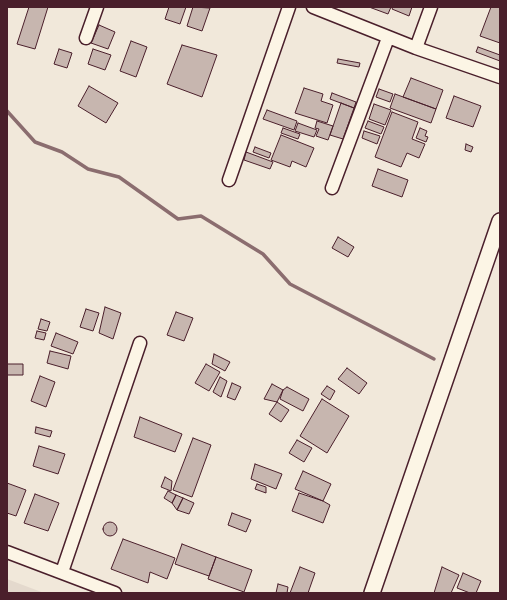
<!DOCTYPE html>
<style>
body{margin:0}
#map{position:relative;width:507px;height:600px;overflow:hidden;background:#f1e8da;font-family:Kalam,sans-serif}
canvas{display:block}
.frame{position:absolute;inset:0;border:8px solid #4a1f2b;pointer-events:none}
</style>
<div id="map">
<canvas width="507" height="600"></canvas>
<div class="frame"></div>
</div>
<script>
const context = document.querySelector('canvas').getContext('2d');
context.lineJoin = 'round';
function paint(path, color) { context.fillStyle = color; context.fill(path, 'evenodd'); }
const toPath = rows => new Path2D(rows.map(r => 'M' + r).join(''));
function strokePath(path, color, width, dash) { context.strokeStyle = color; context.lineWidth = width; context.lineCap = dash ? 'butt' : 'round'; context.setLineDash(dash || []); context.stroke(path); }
paint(toPath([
 [7,579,44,593,7,593]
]), '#e4d9cd');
strokePath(toPath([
 [7,111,35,142,62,152,88,169,119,177,178,219,201,216,263,254,290,284,434,359]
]), '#8b6d6f', 3.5);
const building = toPath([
 [29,7,48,7,35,49,17,44,29,7],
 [169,7,186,7,180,24,165,19,169,7],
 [193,7,210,8,202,31,187,26,193,7],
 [369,7,391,7,388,14,369,7],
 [393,7,412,7,409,16,392,9,393,7],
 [491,7,500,7,500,43,480,36,491,7],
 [99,25,115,32,108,49,91,43,99,25],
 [131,41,147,47,136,77,120,71,131,41],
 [182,45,217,55,202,97,167,84,182,45],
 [478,47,500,55,500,61,476,52,478,47],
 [59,49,72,53,67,68,54,64,59,49],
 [93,49,111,55,105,70,88,64,93,49],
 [338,59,360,63,359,67,337,63,338,59],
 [411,78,443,90,436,109,403,97,411,78],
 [89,86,118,103,106,123,78,106,89,86],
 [304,88,323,94,321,101,333,105,327,123,295,113,304,88],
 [379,89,393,94,390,102,376,97,379,89],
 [332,93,356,102,354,108,330,99,332,93],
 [395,94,436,109,431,123,390,108,395,94],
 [454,96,481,106,473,127,446,118,454,96],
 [341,103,354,108,343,139,330,135,341,103],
 [374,104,391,110,385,125,369,119,374,104],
 [267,110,297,121,294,130,263,119,267,110],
 [392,112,418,122,412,139,425,144,419,158,407,153,401,167,375,157,392,112],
 [317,121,333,126,328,140,316,136,319,129,315,128,317,121],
 [368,121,384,127,381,134,365,128,368,121],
 [298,123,317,130,314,137,295,131,298,123],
 [283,128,300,134,298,139,281,133,283,128],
 [420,128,427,131,425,136,428,137,426,142,416,138,420,128],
 [364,131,380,136,377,144,362,138,364,131],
 [281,135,314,148,306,167,292,161,290,167,271,160,281,135],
 [466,144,473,147,471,152,465,150,466,144],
 [255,147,271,153,269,158,253,152,255,147],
 [246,152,273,162,270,169,244,160,246,152],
 [378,169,408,180,402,197,372,186,378,169],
 [338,237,354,247,348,257,332,248,338,237],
 [105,307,121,313,113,339,99,333,105,307],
 [86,309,99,313,93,331,80,327,86,309],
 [176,312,193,318,184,341,167,335,176,312],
 [41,319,50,322,47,331,38,329,41,319],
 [37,331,46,333,44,340,35,338,37,331],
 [56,333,78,342,73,354,51,346,56,333],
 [50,351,71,356,68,369,47,363,50,351],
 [214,354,230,362,225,371,212,364,214,354],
 [7,364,23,364,23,375,7,375,7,364],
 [206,364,220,372,209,391,195,383,206,364],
 [347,368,367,383,359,394,338,379,347,368],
 [40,376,55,382,46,407,31,401,40,376],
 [220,377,227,381,221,397,213,392,220,377],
 [232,383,241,387,235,400,227,397,232,383],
 [272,384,283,390,277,402,264,399,272,384],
 [327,386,335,391,330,400,321,394,327,386],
 [287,387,309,399,303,411,280,399,283,390,287,387],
 [322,399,349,416,327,453,300,436,322,399],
 [277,402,289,410,281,422,269,414,277,402],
 [140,417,182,434,175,452,134,437,140,417],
 [36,427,52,431,50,437,35,433,36,427],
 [193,438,211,445,192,497,173,490,193,438],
 [297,440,312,448,304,462,289,453,297,440],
 [39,446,65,454,58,474,33,466,39,446],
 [255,464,282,474,276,489,251,479,255,464],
 [303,471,331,484,323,501,295,489,303,471],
 [165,477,172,481,171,491,161,487,165,477],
 [7,483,26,490,16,516,7,513,7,483],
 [257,484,266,487,266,493,255,489,257,484],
 [168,491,176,495,172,503,164,498,168,491],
 [299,493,323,501,330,505,323,523,292,511,299,493],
 [35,494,59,503,48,531,24,523,35,494],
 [176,495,183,498,177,510,172,503,176,495],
 [183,498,194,503,189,514,177,510,183,498],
 [232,513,251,520,246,532,228,525,232,513],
 '103 529a7 7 0 1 1 14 0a7 7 0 1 1-14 0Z',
 [123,539,175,558,167,579,150,572,148,583,111,569,123,539],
 [182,544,216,557,209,576,175,564,182,544],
 [216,557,252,570,244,592,208,579,216,557],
 [300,567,315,573,308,593,290,593,300,567],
 [442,567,459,575,451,593,434,593,442,567],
 [463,573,481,581,476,593,470,593,457,588,463,573],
 [278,584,288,587,287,593,276,593,278,584]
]);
paint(building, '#c7b6af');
strokePath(building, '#4a1f2b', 1);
const minor = toPath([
 [313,7,416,48,500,77],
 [86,38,97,7],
 [416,48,431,7],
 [229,180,289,7],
 [332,188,388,38],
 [7,552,115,593],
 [62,572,140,343]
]);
const tertiary = toPath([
 [372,593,500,221]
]);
strokePath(minor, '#4a1f2b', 15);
strokePath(tertiary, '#4a1f2b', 18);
strokePath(minor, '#fcf5e5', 12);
strokePath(tertiary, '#fcf5e5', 15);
</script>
